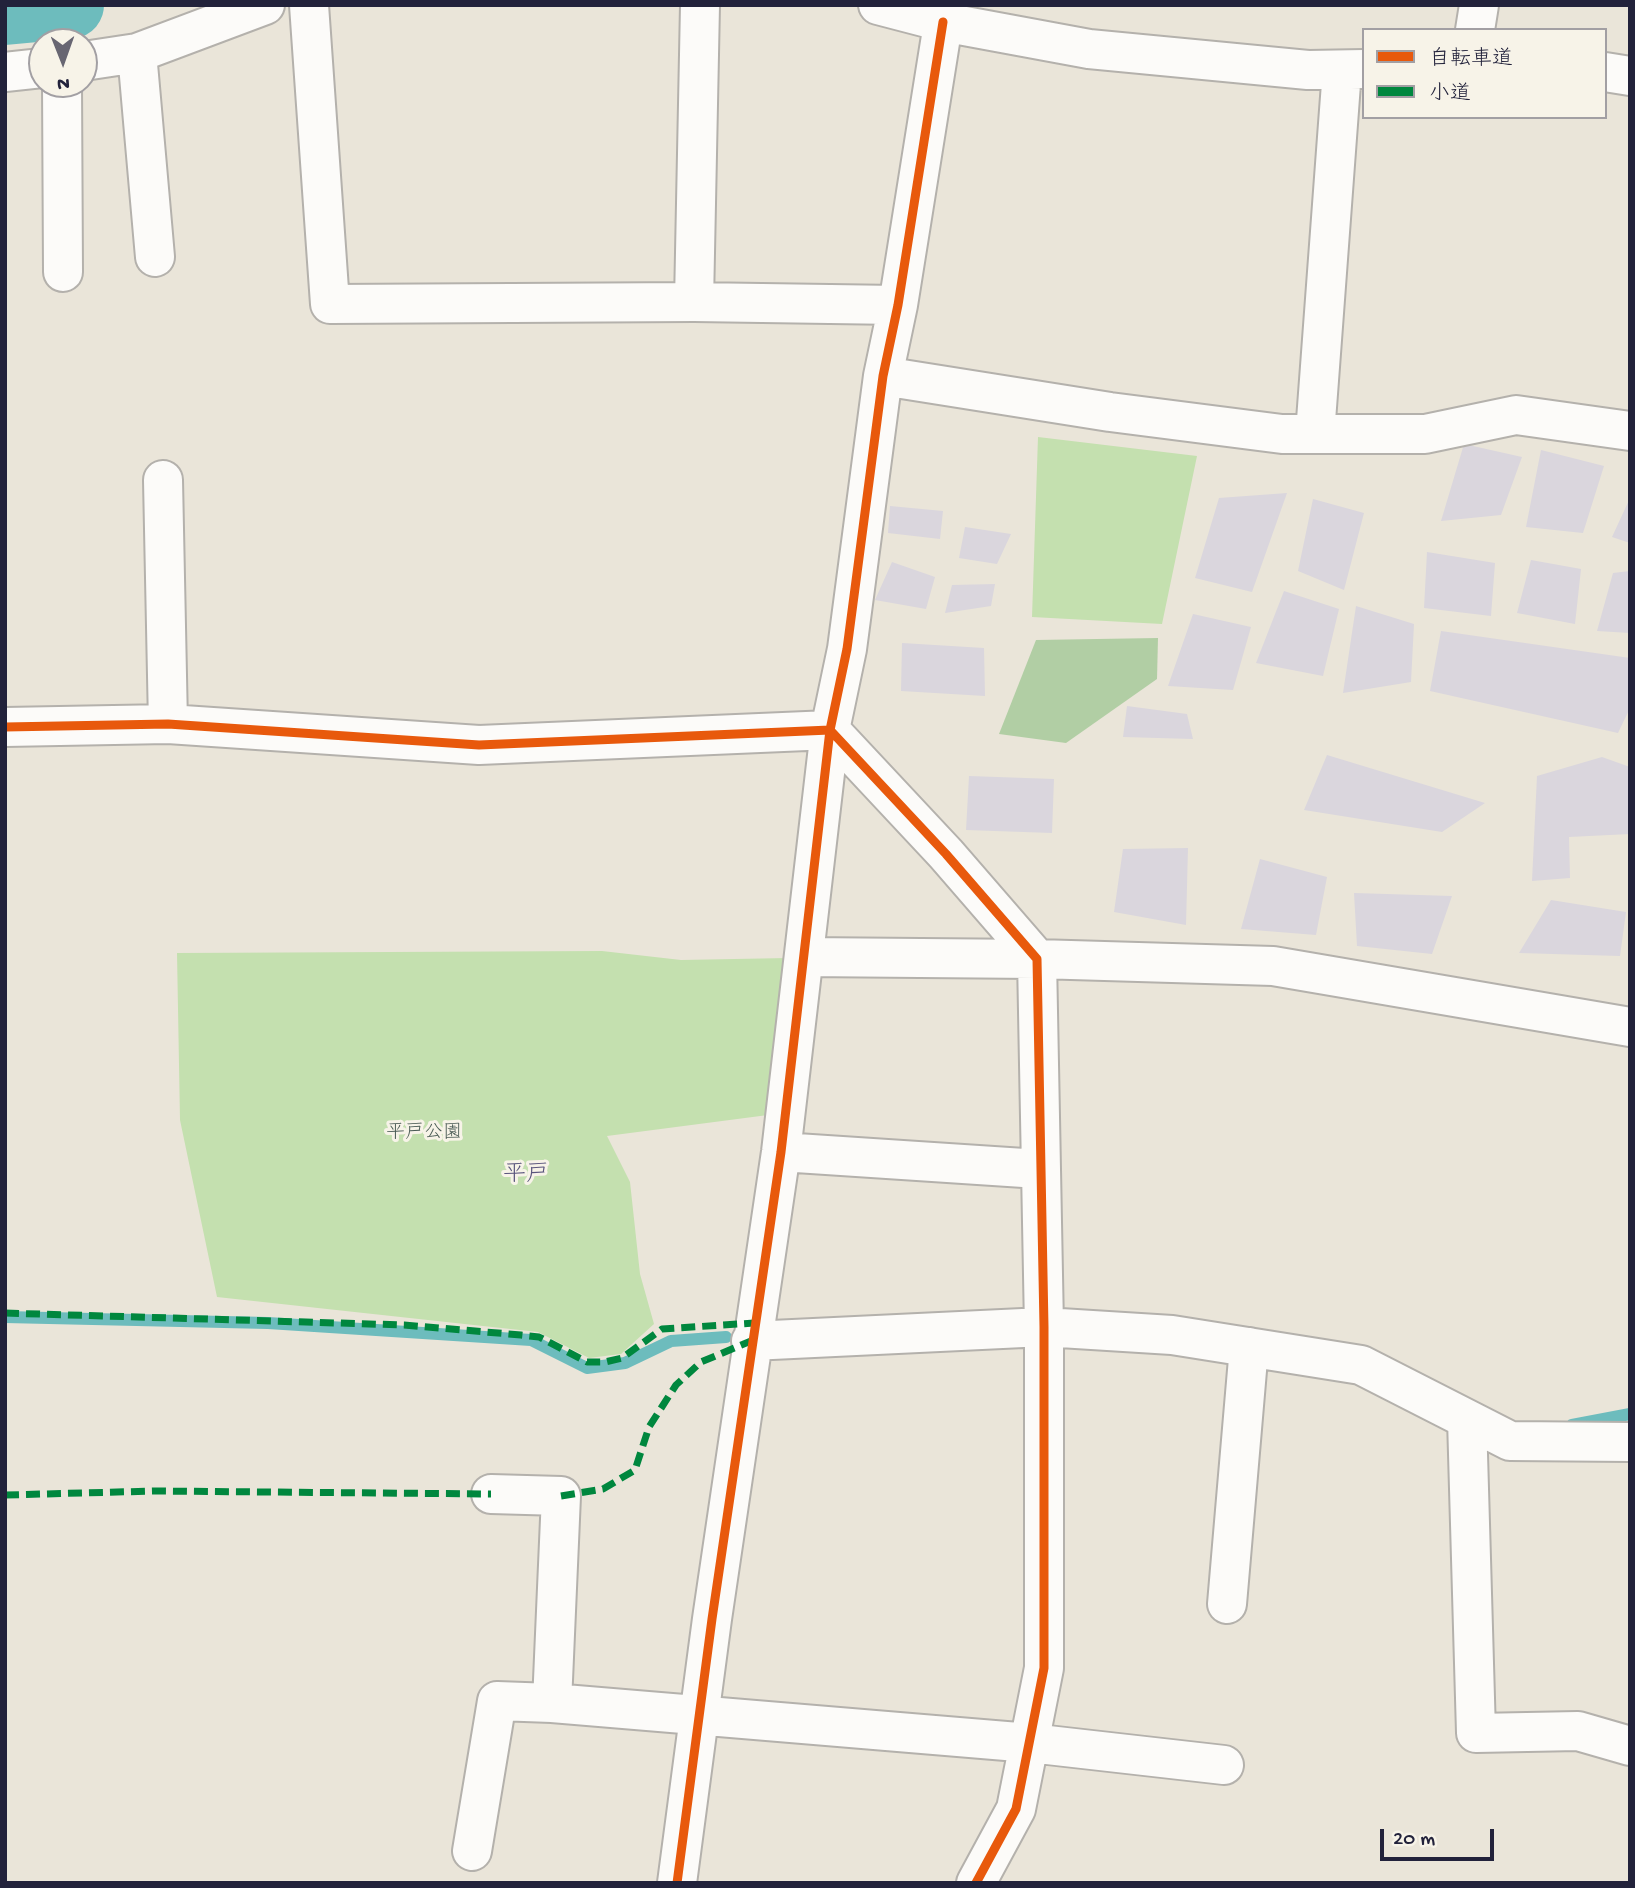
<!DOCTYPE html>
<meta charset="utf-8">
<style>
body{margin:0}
#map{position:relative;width:1635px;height:1888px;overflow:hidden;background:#eae5d9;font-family:"Gochi Hand","Klee One",sans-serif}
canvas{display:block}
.frame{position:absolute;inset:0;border:7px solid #22223b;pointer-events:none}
.legend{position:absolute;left:1362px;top:28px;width:245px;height:91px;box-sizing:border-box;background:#f7f3e8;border:2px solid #a29fa3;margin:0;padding:9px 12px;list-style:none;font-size:21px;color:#22223b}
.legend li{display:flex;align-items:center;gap:14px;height:35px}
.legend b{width:35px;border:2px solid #a29fa3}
.north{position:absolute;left:28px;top:28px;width:70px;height:70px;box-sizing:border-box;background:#f7f3e8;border:2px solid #a29fa3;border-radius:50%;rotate:179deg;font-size:19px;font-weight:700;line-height:28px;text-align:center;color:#22223b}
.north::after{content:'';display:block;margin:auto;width:24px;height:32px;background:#686672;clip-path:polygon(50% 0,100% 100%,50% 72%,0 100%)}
.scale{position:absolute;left:1380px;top:1829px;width:114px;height:32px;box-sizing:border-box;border:4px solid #22223b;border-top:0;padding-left:9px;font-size:21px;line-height:24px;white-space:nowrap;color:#22223b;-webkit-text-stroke:5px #f7f3e8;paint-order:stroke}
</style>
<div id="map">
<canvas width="1635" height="1888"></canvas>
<div class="frame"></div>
<ul class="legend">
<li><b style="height:9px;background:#e8590c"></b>自転車道</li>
<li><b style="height:9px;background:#00873e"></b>小道</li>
</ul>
<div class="north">N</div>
<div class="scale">20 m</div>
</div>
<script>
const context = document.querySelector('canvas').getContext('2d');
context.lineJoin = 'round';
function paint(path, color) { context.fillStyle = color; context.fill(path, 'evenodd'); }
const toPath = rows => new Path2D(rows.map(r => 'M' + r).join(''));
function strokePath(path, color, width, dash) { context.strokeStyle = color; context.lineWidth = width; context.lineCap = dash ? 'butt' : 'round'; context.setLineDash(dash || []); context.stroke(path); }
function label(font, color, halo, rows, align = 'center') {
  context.font = font + ' "Gochi Hand","Klee One",sans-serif'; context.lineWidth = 6; context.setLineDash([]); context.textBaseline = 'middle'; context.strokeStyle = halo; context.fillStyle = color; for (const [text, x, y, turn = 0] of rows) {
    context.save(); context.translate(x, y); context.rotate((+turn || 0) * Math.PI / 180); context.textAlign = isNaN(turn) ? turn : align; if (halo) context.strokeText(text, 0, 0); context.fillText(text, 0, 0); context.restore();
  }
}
paint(toPath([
 [1038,437,1197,456,1162,624,1032,617],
 [602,951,681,960,788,958,768,1115,607,1136,630,1182,640,1274,654,1324,621,1354,589,1358,538,1332,217,1297,180,1120,177,953]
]), '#c4e0af');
paint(toPath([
 [1158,638,1157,679,1066,743,999,734,1036,640]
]), '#b1cea4');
strokePath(toPath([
 [5,1317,268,1323,531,1340,587,1368,625,1363,671,1341,726,1337],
 [1572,1425,1630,1414]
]), '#6dbcbd', 12);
strokePath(toPath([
 [5,11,70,5]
]), '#6dbcbd', 68);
paint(toPath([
 [1464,444,1522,457,1501,515,1441,521],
 [1541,450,1604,466,1583,533,1526,527],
 [1287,493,1252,592,1195,578,1219,498],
 [1630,498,1630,543,1612,537],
 [1313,499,1364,513,1344,590,1298,571],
 [890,506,943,511,940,539,888,533],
 [965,527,1011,534,997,564,959,558],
 [1427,552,1495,563,1491,616,1424,608],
 [1531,560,1581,569,1575,624,1517,613],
 [892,562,935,577,926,609,875,600],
 [1630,571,1630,633,1597,631,1613,573],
 [995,584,991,606,945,613,952,585],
 [1284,591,1339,609,1323,676,1256,663],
 [1356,606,1414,624,1411,682,1343,693],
 [1193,614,1251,627,1233,690,1168,686],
 [1441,631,1630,658,1630,708,1618,733,1430,691],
 [902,643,984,648,985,696,901,691],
 [1127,706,1187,714,1193,739,1123,737],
 [1327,755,1485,803,1442,832,1304,810],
 [1602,757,1630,767,1630,834,1569,837,1570,878,1532,881,1537,776],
 [969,776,1054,779,1052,833,966,830],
 [1188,848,1186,925,1114,912,1123,849],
 [1260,859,1327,877,1316,935,1241,929],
 [1354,893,1452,896,1432,954,1357,946],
 [1551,900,1626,912,1620,956,1519,953]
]), '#dad6dd');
const minor = toPath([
 [309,5,330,304,694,302,898,305],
 [878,5,943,22,1089,49,1308,70,1364,69],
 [1475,30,1479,5],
 [137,53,155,257],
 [84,61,137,53,265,5],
 [5,72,42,68],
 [1605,72,1630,76],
 [62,84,63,272],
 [694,302,700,5],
 [883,376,1110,412,1282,434,1425,434,1516,415,1630,431],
 [1315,434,1342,70],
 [163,480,168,724],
 [5,727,168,724,479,745,830,730,946,854,1037,959,1044,1327,1044,1668,1016,1809,976,1883],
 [804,957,1037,959,1273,966,1630,1027],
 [781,1152,1039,1169],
 [751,1341,1044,1327,1172,1335,1361,1365,1510,1441,1630,1442],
 [1467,1419,1476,1733,1578,1731,1630,1746],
 [491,1494,561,1496,552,1703,1030,1743,1224,1765],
 [1227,1604,1249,1347],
 [472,1851,497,1701,552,1703],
 [677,1883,712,1619,781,1152,830,730,847,649,883,376,898,305,946,5]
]);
strokePath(minor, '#b4b1ac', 42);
strokePath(minor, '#fcfbf9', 38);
strokePath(toPath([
 [5,1313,404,1325,521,1335,539,1337,587,1362,605,1362,622,1358,662,1329,754,1323],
 [5,1495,155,1491,491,1494],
 [561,1496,603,1489,635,1470,649,1427,676,1385,701,1362,751,1341]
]), '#00873e', 7, [14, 7]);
strokePath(toPath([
 [5,727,168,724,479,745,830,730,946,854,1037,959,1044,1327,1044,1668,1016,1809,976,1883],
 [677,1883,712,1619,781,1152,830,730,847,649,883,376,898,305,943,22]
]), '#e8590c', 9);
label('19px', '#495a54', '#f7f3e8', [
 ["平戸公園",424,1134]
]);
label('23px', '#59557c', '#f7f3e8', [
 ["平戸",526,1176]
]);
</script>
